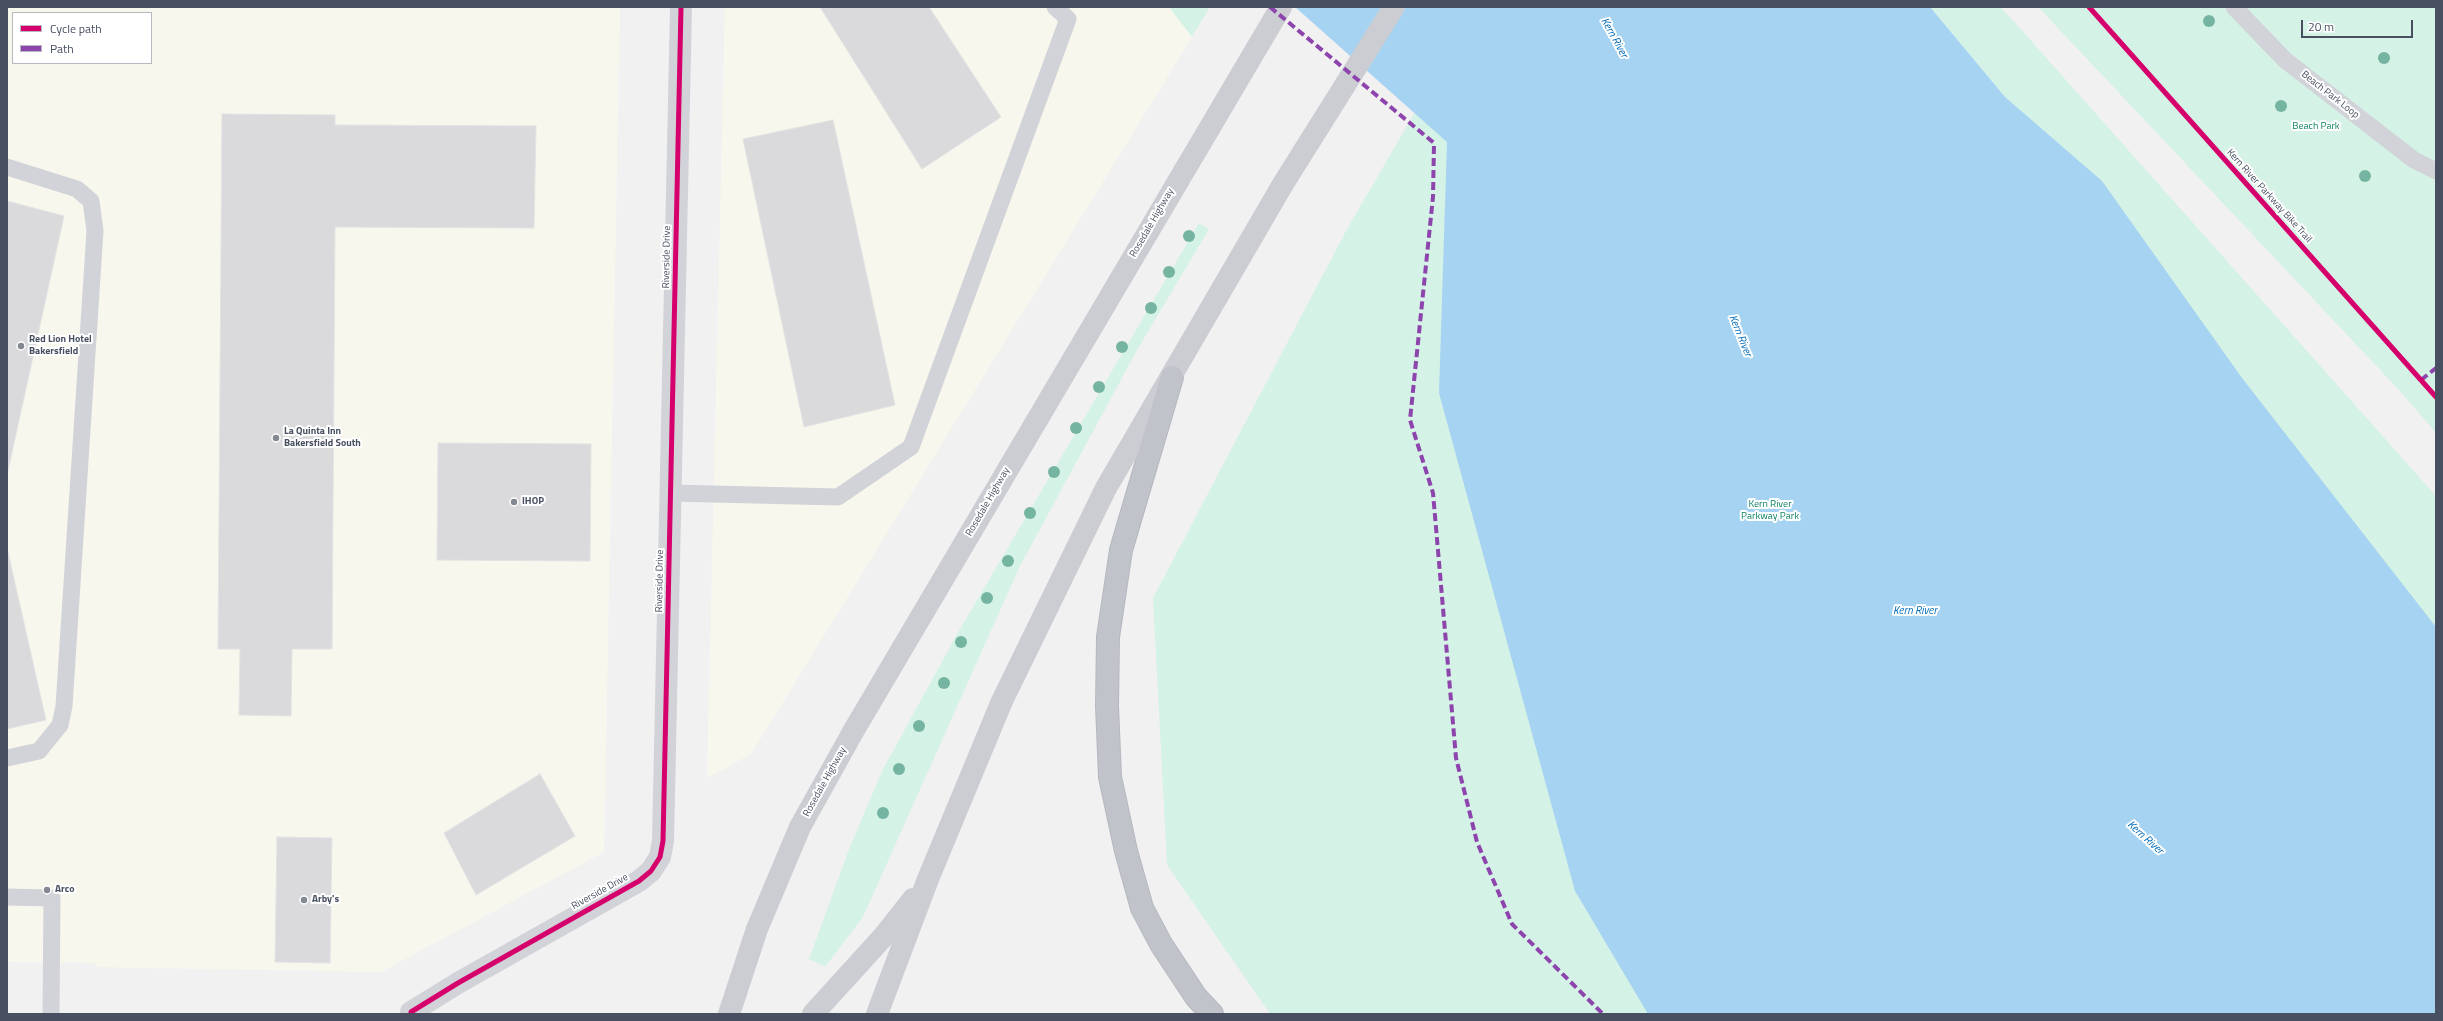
<!DOCTYPE html>
<style>
body{margin:0}
#map{position:relative;width:2443px;height:1021px;overflow:hidden;background:#f2f1f1;font-family:"Titillium Web",sans-serif}
canvas{display:block}
.frame{position:absolute;inset:0;border:8px solid #474f60;pointer-events:none}
.legend{position:absolute;left:12px;top:12px;width:140px;height:52px;box-sizing:border-box;background:#fff;border:1px solid #b5b9bf;margin:0;padding:5px 7px;list-style:none;font-size:12px;color:#474f60}
.legend li{display:flex;align-items:center;gap:8px;height:20px}
.legend b{width:20px;border:1px solid #b5b9bf}
.scale{position:absolute;left:2301px;top:20px;width:112px;height:18px;box-sizing:border-box;border:2px solid #474f60;border-top:0;padding-left:5px;font-size:12px;line-height:14px;white-space:nowrap;color:#474f60;-webkit-text-stroke:3px #fff;paint-order:stroke}
</style>
<div id="map">
<canvas width="2443" height="1021"></canvas>
<div class="frame"></div>
<ul class="legend">
<li><b style="height:5px;background:#d6006c"></b>Cycle path</li>
<li><b style="height:5px;background:#8e44ad"></b>Path</li>
</ul>
<div class="scale">20 m</div>
</div>
<script>
const context = document.querySelector('canvas').getContext('2d');
context.lineJoin = 'round';
function paint(path, color) { context.fillStyle = color; context.fill(path, 'evenodd'); }
const toPath = rows => new Path2D(rows.map(r => 'M' + r).join(''));
function strokePath(path, color, width, dash) { context.strokeStyle = color; context.lineWidth = width; context.lineCap = dash ? 'butt' : 'round'; context.setLineDash(dash || []); context.stroke(path); }
function label(font, color, halo, rows, align = 'center') {
  context.font = font + ' "Titillium Web",sans-serif'; context.lineWidth = 4; context.setLineDash([]); context.textBaseline = 'middle'; context.strokeStyle = halo; context.fillStyle = color; for (const [text, x, y, turn = 0] of rows) {
    context.save(); context.translate(x, y); context.rotate((+turn || 0) * Math.PI / 180); context.textAlign = isNaN(turn) ? turn : align; if (halo) context.strokeText(text, 0, 0); context.fillText(text, 0, 0); context.restore();
  }
}
paint(toPath([
 [7,7,620,7,604,852,381,972,96,967,95,963,7,962],
 [13,13,151,13,151,63,13,63],
 [725,7,1169,7,1192,37,751,754,707,778]
]), '#f8f7ed');
paint(toPath([
 [1169,7,1210,7,1192,37],
 [1476,7,2001,7,2436,496,2436,1014,1270,1014,1167,865,1153,598,1347,229],
 [2038,7,2436,7,2436,433,2399,390],
 [1199,223,1209,229,1136,352,1019,568,863,917,825,967,809,959,849,849,883,769,960,629]
]), '#d5f2e6');
paint(toPath([
 [1295,7,1930,7,2005,97,2102,181,2242,378,2436,627,2436,1014,1648,1014,1575,891,1439,393,1447,142]
]), '#a7d3f2');
const building = toPath([
 [820,7,929,7,1001,117,922,169,820,7],
 [222,114,335,115,335,125,536,126,534,228,335,227,332,649,292,649,291,716,239,715,240,649,218,649,222,114],
 [833,120,895,405,804,427,743,139,833,120],
 [7,201,64,216,7,475,7,201],
 [438,443,591,444,590,561,437,560,438,443],
 [7,548,46,720,7,729,7,548],
 [540,774,575,836,476,895,444,833,540,774],
 [277,837,332,838,330,963,275,962,277,837]
]);
paint(building, '#dadadd');
strokePath(building, '#e3e3e4', 1);
const highway = toPath([
 [1172,377,1121,550,1108,637,1107,706,1110,777,1126,851,1142,908,1161,944,1196,997,1212,1014]
]);
strokePath(highway, '#b6b8c1', 24);
strokePath(toPath([
 [2234,7,2285,60,2414,160,2436,171],
 [7,167,77,189,91,201,95,231,64,706,60,725,39,751,7,758],
 [671,493,838,497,911,447,1068,19,1055,7],
 [7,897,52,898,51,1014]
]), '#d2d3d8', 17);
strokePath(toPath([
 [411,1014,411,1012,458,983,639,881,651,871,660,857,663,841,681,7]
]), '#d2d3d8', 22);
strokePath(toPath([
 [729,1014,757,929,800,827,854,730,1281,7],
 [813,1014,883,937,913,899],
 [877,1014,928,879,1002,701,1106,488,1283,184,1394,7]
]), '#cbcdd3', 22);
strokePath(highway, '#c1c3cb', 22);
strokePath(toPath([
 [1270,7,1434,143,1433,197,1410,420,1433,493,1456,758,1477,842,1512,924,1603,1014],
 [2421,380,2436,368]
]), '#8e44ad', 4, [8, 4]);
strokePath(toPath([
 [2089,7,2436,397],
 [411,1014,411,1012,458,983,639,881,651,871,660,857,663,841,681,7]
]), '#d6006c', 5);
context.fillStyle = '#76b4a2';
for (const [x, y] of [
 [2209,21],
 [2384,58],
 [2281,106],
 [2365,176],
 [1189,236],
 [1169,272],
 [1151,308],
 [1122,347],
 [1099,387],
 [1076,428],
 [1054,472],
 [1030,513],
 [1008,561],
 [987,598],
 [961,642],
 [944,683],
 [919,726],
 [899,769],
 [883,813]
]) { context.beginPath(); context.arc(x, y, 6, 0, 2 * Math.PI); context.fill(); }
for (const [x, y, r, color] of [
 [21,346,4,"#838893"],
 [276,438,4,"#838893"],
 [514,502,4,"#838893"],
 [47,890,4,"#838893"],
 [304,900,4,"#838893"]
]) { const dot = new Path2D(); dot.arc(x, y, r, 0, 2 * Math.PI); context.fillStyle = color; context.fill(dot); strokePath(dot, '#fff', 1.5); }
label('10px', '#474f60', '#fff', [
 ["Beach Park Loop",2330,95,38],
 ["Kern River Parkway Bike Trail",2269,196,48],
 ["Rosedale Highway",1152,223,-60],
 ["Riverside Drive",667,257,-89],
 ["Rosedale Highway",988,502,-60],
 ["Riverside Drive",660,581,-89],
 ["Rosedale Highway",825,782,-61],
 ["Riverside Drive",600,892,-29]
]);
label('10px', '#108261', '#fff', [
 ["Beach Park",2316,127],
 ["Kern River",1770,505],
 ["Parkway Park",1770,517]
]);
label('bold 10px', '#474f60', '#fff', [
 ["Red Lion Hotel",29,340],
 ["Bakersfield",29,352],
 ["La Quinta Inn",284,432],
 ["Bakersfield South",284,444],
 ["IHOP",522,502],
 ["Arco",55,890],
 ["Arby's",312,900]
], 'left');
label('italic 11px', '#026cb8', '#fff', [
 ["Kern River",1614,38,61],
 ["Kern River",1740,336,68],
 ["Kern River",1915,611],
 ["Kern River",2145,838,42]
]);
</script>
